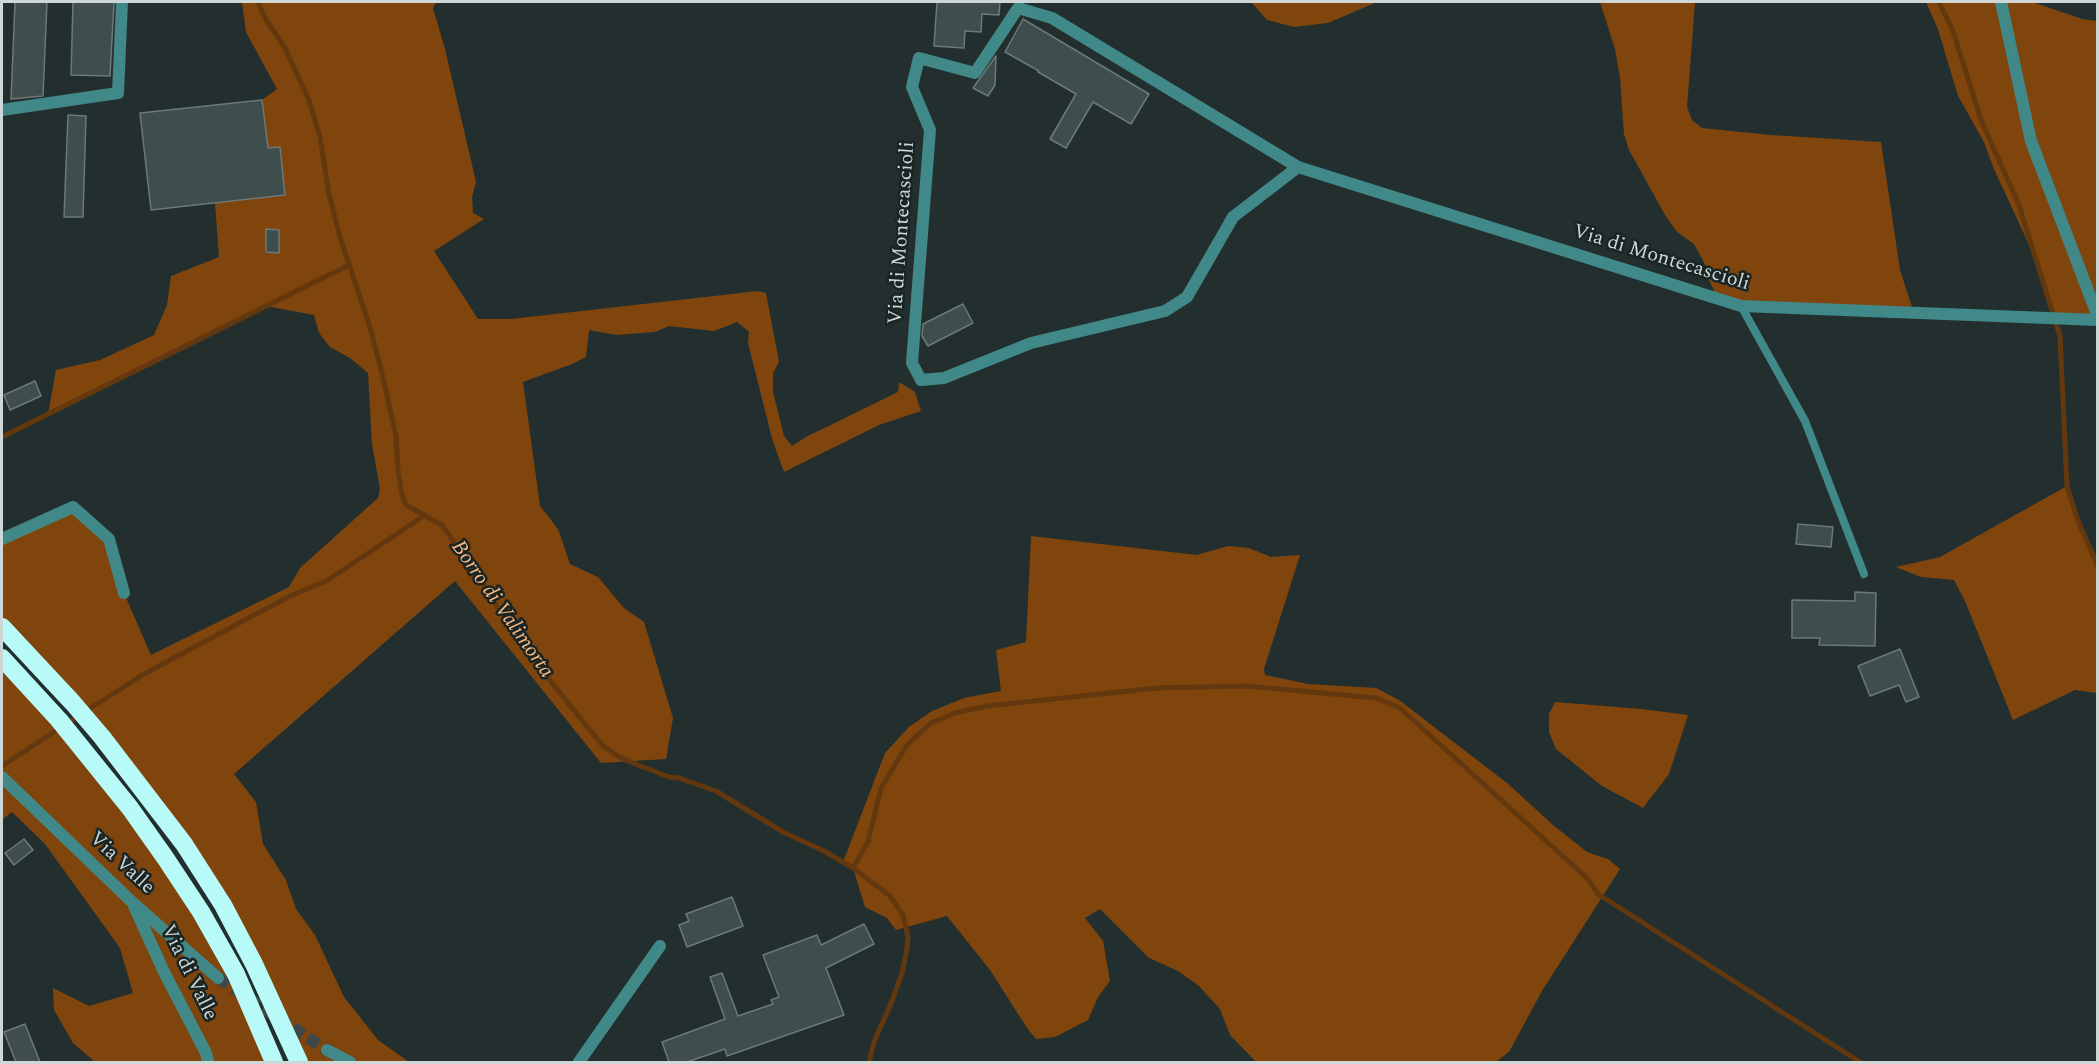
<!DOCTYPE html>
<style>
body{margin:0}
#map{position:relative;width:2099px;height:1064px;overflow:hidden;background:#232f2e;font-family:Spectral,serif}
canvas{display:block}
.frame{position:absolute;inset:0;border:3px solid #cfd6d6;pointer-events:none}
</style>
<div id="map">
<canvas width="2099" height="1064"></canvas>
<div class="frame"></div>
</div>
<script>
const context = document.querySelector('canvas').getContext('2d');
context.lineJoin = 'round';
function paint(path, color) { context.fillStyle = color; context.fill(path, 'evenodd'); }
const toPath = rows => new Path2D(rows.map(r => 'M' + r).join(''));
function strokePath(path, color, width, dash) { context.strokeStyle = color; context.lineWidth = width; context.lineCap = dash ? 'butt' : 'round'; context.setLineDash(dash || []); context.stroke(path); }
function label(font, color, halo, rows, align = 'center') {
  context.font = font + ' Spectral,serif'; context.lineWidth = 5; context.setLineDash([]); context.textBaseline = 'middle'; context.strokeStyle = halo; context.fillStyle = color; for (const [text, x, y, turn = 0] of rows) {
    context.save(); context.translate(x, y); context.rotate((+turn || 0) * Math.PI / 180); context.textAlign = isNaN(turn) ? turn : align; if (halo) context.strokeText(text, 0, 0); context.fillText(text, 0, 0); context.restore();
  }
}
paint(toPath([
 [242,2,436,2,433,8,445,49,476,182,472,197,473,213,484,219,434,251,478,319,511,319,758,291,766,293,779,362,773,373,773,392,784,436,792,446,806,437,898,392,899,382,915,392,921,411,879,425,784,472,773,442,748,343,749,332,737,322,714,331,669,326,655,332,616,335,589,330,586,357,572,364,523,382,540,506,558,529,570,564,598,577,624,608,644,622,673,718,666,759,601,763,455,581,234,774,256,802,263,844,286,880,296,909,315,935,344,997,378,1040,409,1062,299,1062,184,844,2,627,2,539,73,507,109,539,124,593,151,655,289,587,300,568,378,498,380,489,372,444,368,373,350,358,330,347,319,333,314,315,266,306,48,414,56,370,100,360,154,335,167,305,171,276,219,257,215,203,280,147,268,148,262,100,277,89,246,32],
 [1251,2,1377,2,1328,23,1294,27,1267,20],
 [1600,2,1695,2,1687,107,1692,120,1702,128,1771,135,1881,142,1900,270,1914,313,1718,299,1709,280,1707,268,1694,244,1677,232,1665,215,1629,150,1624,134,1620,78,1615,49],
 [1926,2,2032,2,2082,19,2097,21,2097,320,2055,319,2042,273,1994,169,1984,142,1958,96,1938,29],
 [2067,486,2078,521,2097,567,2097,693,2075,690,2013,720,1965,601,1954,580,1921,577,1896,567,1940,557],
 [1031,536,1197,555,1228,546,1249,548,1271,557,1300,555,1264,669,1265,675,1308,684,1376,688,1399,700,1507,783,1553,825,1587,852,1608,859,1620,869,1542,991,1509,1052,1496,1062,1256,1062,1230,1035,1220,1009,1199,986,1178,971,1149,958,1100,909,1085,918,1103,941,1110,981,1098,997,1088,1020,1055,1037,1036,1039,1027,1028,990,970,947,916,896,930,887,918,865,907,853,868,843,862,885,753,909,727,932,711,964,698,1001,691,996,650,1026,642],
 [2,658,166,859,274,1062,95,1062,73,1043,54,1010,53,988,89,1006,133,993,120,948,45,844,12,812,2,820],
 [1555,702,1642,709,1688,715,1669,774,1643,808,1602,786,1556,749,1549,732,1549,714]
]), '#7f450d');
strokePath(toPath([
 [258,2,265,18,285,48,309,100,320,137,329,194,340,237,370,327,382,373,396,436,398,471,402,494,406,505,442,525,455,544,470,573,484,585,496,605,548,678,602,745,614,754,628,761,669,777,679,778,716,791,783,832,824,851,853,868,890,896,903,915,908,937,907,948,902,973,892,1001,874,1042,869,1062],
 [1939,2,1953,31,1981,120,2019,205,2060,336,2067,486,2078,521,2098,567],
 [2,437,349,265],
 [86,711,144,674,288,597,328,580,425,515],
 [2,766,78,716],
 [853,868,868,842,881,788,907,745,931,723,955,713,987,706,1157,688,1247,686,1376,698,1400,708,1588,879,1598,894,1860,1062]
]), '#64380f', 5);
const building = toPath([
 [15,2,47,2,43,96,11,99,15,2],
 [73,2,114,2,110,76,71,75,73,2],
 [937,2,1000,2,999,15,982,14,981,32,965,31,964,48,934,46,937,2],
 [1023,19,1149,94,1131,124,1093,102,1066,148,1050,139,1076,94,1038,72,1039,71,1005,52,1023,19],
 [996,56,995,85,988,96,973,88,996,56],
 [262,100,268,148,280,147,285,195,151,210,140,113,262,100],
 [68,115,86,116,83,217,64,217,68,115],
 [266,229,279,230,279,253,266,252,266,229],
 [963,304,973,323,928,346,922,336,923,324,963,304],
 [35,381,41,396,10,410,4,395,35,381],
 [1798,524,1833,527,1831,547,1796,544,1798,524],
 [1855,592,1876,593,1875,646,1819,645,1820,638,1792,638,1792,600,1855,601,1855,592],
 [1900,649,1919,697,1906,702,1899,685,1870,696,1858,666,1900,649],
 [24,839,33,850,14,865,5,853,24,839],
 [732,897,743,926,687,947,679,925,689,921,686,914,732,897],
 [864,924,874,944,826,968,844,1015,727,1056,725,1049,687,1062,669,1062,662,1042,725,1019,710,977,722,973,738,1016,773,1004,771,1000,779,997,763,955,817,935,821,945,864,924],
 [25,1024,40,1062,16,1062,4,1032,25,1024]
]);
paint(building, '#404d4d');
strokePath(building, '#6b7978', 1.5);
strokePath(toPath([
 [218,978,327,1050]
]), '#3d4847', 12, [12, 6]);
strokePath(toPath([
 [1741,306,1805,421,1864,574]
]), '#408988', 8);
strokePath(toPath([
 [2001,2,2031,141,2098,317],
 [2,110,118,93,122,2],
 [1298,167,1233,217,1187,297,1165,311,1031,343,944,378,921,380,912,363,930,130,912,87,919,58,975,73,1018,8,1052,18,1298,167,1741,306,2098,320],
 [2,539,73,507,109,539,124,593],
 [2,777,132,902,218,978],
 [134,906,164,972,206,1053,208,1062],
 [327,1050,350,1062],
 [579,1062,660,946]
]), '#408988', 12);
strokePath(toPath([
 [2,627,73,703,102,737,184,844,223,905,254,964,299,1062],
 [2,658,59,720,130,808,166,859,201,912,236,974,274,1062]
]), '#b8faf8', 18);
label('20px', '#cfd6d6', '#192525', [
 ["Via di Montecascioli",903,233,-86],
 ["Via di Montecascioli",1661,259,17],
 ["Via Valle",121,864,43],
 ["Via di Valle",188,973,64]
]);
label('italic 21px', '#fcb781', '#192525', [
 ["Borro di Valimorta",501,610,55]
]);
</script>
